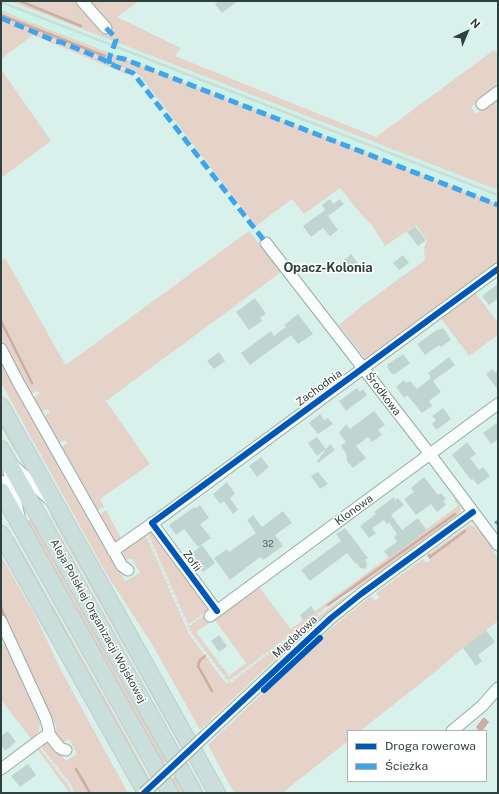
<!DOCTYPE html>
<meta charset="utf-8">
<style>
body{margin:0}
#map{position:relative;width:499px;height:794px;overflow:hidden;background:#d8f2eb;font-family:"Public Sans",sans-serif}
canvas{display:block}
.frame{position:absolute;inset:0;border:2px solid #2f413d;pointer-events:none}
.legend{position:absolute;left:347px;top:730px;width:140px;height:52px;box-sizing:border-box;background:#fff;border:1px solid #acb3b1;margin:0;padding:5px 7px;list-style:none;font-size:12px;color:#2f413d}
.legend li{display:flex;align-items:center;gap:8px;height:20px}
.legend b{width:20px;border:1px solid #acb3b1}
.north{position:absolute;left:447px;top:12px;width:40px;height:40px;-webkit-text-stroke:3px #fff;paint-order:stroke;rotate:44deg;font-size:11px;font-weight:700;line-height:16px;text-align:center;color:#2f413d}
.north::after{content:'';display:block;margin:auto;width:14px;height:18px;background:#2f413d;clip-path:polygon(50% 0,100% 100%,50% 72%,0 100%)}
</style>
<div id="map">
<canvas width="499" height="794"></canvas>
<div class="frame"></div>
<ul class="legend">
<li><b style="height:5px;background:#0057b8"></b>Droga rowerowa</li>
<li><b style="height:5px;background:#3ea4ec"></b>Ścieżka</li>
</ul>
<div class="north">N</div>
</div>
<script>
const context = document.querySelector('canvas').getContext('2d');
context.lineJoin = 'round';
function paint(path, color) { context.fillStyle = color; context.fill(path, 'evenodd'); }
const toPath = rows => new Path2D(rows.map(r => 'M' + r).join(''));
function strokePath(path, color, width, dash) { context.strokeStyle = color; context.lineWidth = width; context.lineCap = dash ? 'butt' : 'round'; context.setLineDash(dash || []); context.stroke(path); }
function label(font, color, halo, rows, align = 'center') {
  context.font = font + ' "Public Sans",sans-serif'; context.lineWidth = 3; context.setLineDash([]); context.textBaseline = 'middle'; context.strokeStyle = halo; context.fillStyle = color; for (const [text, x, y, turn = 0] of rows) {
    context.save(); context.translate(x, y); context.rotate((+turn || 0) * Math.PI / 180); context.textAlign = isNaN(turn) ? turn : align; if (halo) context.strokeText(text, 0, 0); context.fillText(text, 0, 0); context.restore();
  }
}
paint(toPath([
 [1,1,10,1,498,190,498,204,1,10]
]), '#caf4e9');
paint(toPath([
 [10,1,77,1,105,29,110,32,112,31,88,1,139,1,117,17,181,48,175,56,376,137,494,50,498,55,498,87,471,107,476,114,498,97,498,190],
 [1,10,30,22,110,53,108,57,102,58,55,41,1,17],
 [1,18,20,25,53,41,63,44,104,60,112,66,125,70,128,75,33,35,1,59],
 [112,54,498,204,498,264,366,360,339,325,363,305,425,260,424,249,427,240,416,225,385,246,372,225,361,214,340,188,304,214,292,199,256,226,141,77,135,72,111,63,110,59],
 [1,69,51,141,1,178],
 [249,231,281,272,106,401,150,464,100,499,104,507,96,511,61,448,67,443,66,440,58,443,43,417,50,412,48,409,40,412,32,399,40,393,37,391,32,393,27,392,1,342,1,261,5,258,65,364,67,364],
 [475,292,498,323,498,335,469,356,440,317],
 [1,357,125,581,140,573,132,559,124,560,119,552,143,532,147,538,189,634,224,681,228,683,232,682,278,646,283,652,200,730,152,644,106,573,1,383],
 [1,417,21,454,19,456,15,451,1,427],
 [455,499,461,508,460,512,457,516,361,586,340,597,230,680,227,679,192,633,190,628,190,626,207,613,215,619,259,587,291,629,458,506,454,500],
 [214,619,246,663,229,676,196,632],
 [106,510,122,540,118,542,113,541,98,516],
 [53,513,184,744,181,748,50,515],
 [30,519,32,520,167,761,163,764,28,523,28,521],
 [471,525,475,527,479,532,482,530,494,548,492,550,496,555,498,554,498,621,463,648,440,668,360,731,348,731,348,741,282,793,234,793,208,745,327,632,346,616,371,596,375,601,379,598,376,593,423,559,426,563,430,561,427,555,468,526],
 [150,530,208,607,207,611,189,624,188,624,150,538,145,531],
 [10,535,14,537,127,737,149,778,145,781],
 [1,556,34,613,63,674,128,793,74,793,72,786,40,745,47,740,53,743,66,761,77,754,69,739,61,744,55,736,56,726,41,701,1,612],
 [350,594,330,610,285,650,281,645,341,599],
 [1,643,6,646,40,722,39,732,32,740,1,700],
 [38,746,70,788,71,793,68,793,69,792,38,750,29,756,28,753],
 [175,776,185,793,179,793,171,780]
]), '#e5d2c8');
paint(toPath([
 [483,718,485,718,489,722,483,730,479,731,476,727]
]), '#cdada2');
strokePath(toPath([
 [20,1,81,26],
 [1,15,105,56],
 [1,321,32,383],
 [429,555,430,557,465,531],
 [328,605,455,514],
 [1,607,6,620],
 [205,656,200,660,198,666,212,691],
 [76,769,90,793]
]), '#cdada2', 2.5);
paint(toPath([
 [219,1,238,1,222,13,215,4],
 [330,199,333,204,340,199,344,204,328,216,338,230,330,236,323,228,311,237,303,226,325,210,322,205],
 [415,226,426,240,418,246,407,232],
 [351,254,360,266,349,274,341,263],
 [403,255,409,263,399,270,393,263],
 [498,284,498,299,489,305,482,296],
 [255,298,266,314,260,318,262,321,249,330,236,312],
 [298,314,313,334,298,344,291,335,250,365,241,353,271,331,274,336,286,327,284,325],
 [443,328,451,340,441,347,439,345,425,355,417,344,438,329,439,330],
 [219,352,225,361,214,369,207,361],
 [403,354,410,363,395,374,392,374,387,367,388,364],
 [449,357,455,365,433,381,441,392,429,401,432,406,422,413,407,395,404,398,396,387,404,380,406,383,410,381,417,389,431,378,428,373],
 [492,369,495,372,498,370,498,390,486,374],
 [357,388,360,392,363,389,367,395,346,411,339,401],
 [443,408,451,419,436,430,432,424,436,420,432,416],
 [374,411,385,425,378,430,382,435,372,442,368,437,356,446,366,458,353,468,347,461,346,453,341,446,346,442,339,433,346,424,350,429],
 [320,414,324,420,328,418,333,424,318,434,309,423],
 [498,422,498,440,491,444,483,433],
 [317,437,326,449,317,456,308,443],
 [467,442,476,454,470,458,479,470,483,467,490,476,478,485,473,479,471,480,452,455],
 [330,444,335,450,318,463,317,461],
 [261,457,269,467,257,477,249,466],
 [318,472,328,484,320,489,311,476],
 [424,477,438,495,441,493,446,499,443,501,446,505,437,512,431,504,416,515,404,499,414,492,411,488],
 [227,482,235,494,230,498,238,510,233,514,224,501,220,504,213,494],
 [394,497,395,500,398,498,404,505,391,515,402,530,418,518,427,530,389,558,384,551,397,542,394,537,397,534,389,522,387,524,384,520,372,528,376,533,369,538,360,526,376,514,374,512],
 [200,505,209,518,200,524,211,538,198,547,184,529,176,535,169,525,194,507,196,508],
 [283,511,292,523,275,535,283,546,263,560,260,557,230,580,214,558,227,549,229,552,256,533,247,520,253,515,262,527],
 [345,528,368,558,365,560,367,563,366,569,360,568,357,563,356,564,347,553,310,581,301,570,341,541,336,534],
 [202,545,215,563,203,572,196,562,195,558,196,558,192,553],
 [311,606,315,612,303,620,300,615],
 [486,630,495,642,478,655,482,661,476,666,463,648],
 [219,635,227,646,219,652,211,641],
 [8,731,16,742,5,751,1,745,1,736],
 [28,764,36,775,20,787,11,776]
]), '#c1d5d0');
const minor = toPath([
 [82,1,106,28],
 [482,104,498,92],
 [266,243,436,462,498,545],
 [1,349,18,382,122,566,128,570],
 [15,467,49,499],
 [9,472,19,516],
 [1,481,16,494],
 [152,523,217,611],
 [113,551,160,518,498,269],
 [210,616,498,404],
 [1,621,46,719,49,731,47,735,40,740,1,769],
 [452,731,482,706,498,688],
 [48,733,59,747,62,749,66,750],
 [205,736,331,618,361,594,473,512]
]);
const highway = toPath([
 [1,406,217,793],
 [1,449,194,793],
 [1,491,170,793],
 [1,534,146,793]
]);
strokePath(minor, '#97aba6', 13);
strokePath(highway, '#bfcdca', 18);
strokePath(toPath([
 [148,538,191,633,228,681,231,681,324,610],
 [188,627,200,617],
 [43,750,70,787,73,793]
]), '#d3dbd9', 1.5, [2, 3]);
strokePath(minor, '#f9fdfc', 11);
strokePath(highway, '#cadfdb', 16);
strokePath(toPath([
 [1,2,498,195]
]), '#d2dad7', 2.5);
const minorBridge = toPath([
 [144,793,205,736]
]);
strokePath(minorBridge, '#97aba6', 13, []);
strokePath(minorBridge, '#f9fdfc', 11);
strokePath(toPath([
 [1,18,55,41,61,42,102,59,115,66,133,73,266,243],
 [106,28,115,37,116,40,110,56],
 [110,64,109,60,110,56,124,59,498,205],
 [496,524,498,522]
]), '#3ea4ec', 5, [10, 5]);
strokePath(toPath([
 [217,611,152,523,498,269],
 [264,690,320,638],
 [144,793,331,618,361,594,473,512]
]), '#0057b8', 6);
label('9px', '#546662', null, [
 ["32",268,544]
]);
label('11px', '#2f413d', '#fff', [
 ["Zachodnia",319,388,-36],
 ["Środkowa",383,394,53],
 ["Klonowa",354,510,-36],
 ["Zofii",192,561,54],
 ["Aleja Polskiej Organizacji Wojskowej",98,621,61],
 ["Migdałowa",295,637,-43]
]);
label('bold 13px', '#2f413d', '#fff', [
 ["Opacz-Kolonia",328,268]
]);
</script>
